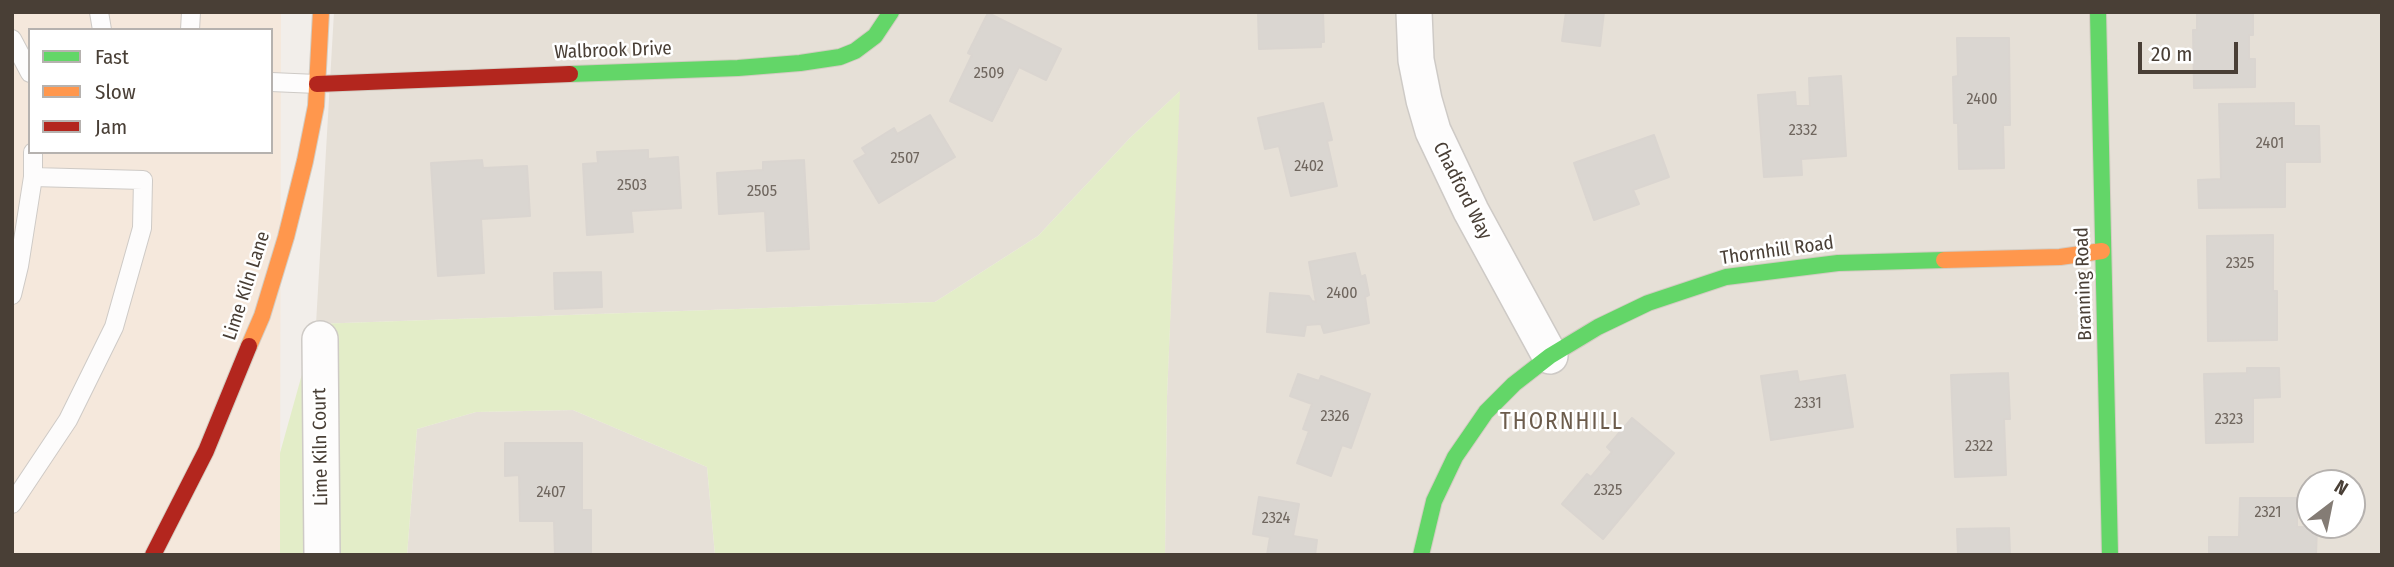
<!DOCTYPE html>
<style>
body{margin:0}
#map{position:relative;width:2394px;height:567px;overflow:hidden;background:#f2eeea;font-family:"Fira Sans Condensed",sans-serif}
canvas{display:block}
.frame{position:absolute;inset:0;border:14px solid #493f36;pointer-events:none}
.legend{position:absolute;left:28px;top:28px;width:245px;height:126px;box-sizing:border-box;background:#fff;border:2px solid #b6b2af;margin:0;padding:9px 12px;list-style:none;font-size:21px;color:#493f36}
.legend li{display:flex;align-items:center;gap:14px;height:35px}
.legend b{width:35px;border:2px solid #b6b2af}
.north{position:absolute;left:2296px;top:469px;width:70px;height:70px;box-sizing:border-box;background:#fff;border:2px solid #b6b2af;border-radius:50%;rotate:32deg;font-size:19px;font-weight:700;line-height:28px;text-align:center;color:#493f36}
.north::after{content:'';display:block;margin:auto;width:24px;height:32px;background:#847c75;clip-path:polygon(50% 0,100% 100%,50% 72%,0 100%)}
.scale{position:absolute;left:2138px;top:42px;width:100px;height:32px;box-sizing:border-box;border:4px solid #493f36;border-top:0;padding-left:9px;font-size:21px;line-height:24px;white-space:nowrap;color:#493f36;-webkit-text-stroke:5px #fff;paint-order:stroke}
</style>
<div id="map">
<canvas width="2394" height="567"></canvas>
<div class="frame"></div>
<ul class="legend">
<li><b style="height:9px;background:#63d668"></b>Fast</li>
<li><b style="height:9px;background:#ff974d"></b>Slow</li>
<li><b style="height:9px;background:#b3261e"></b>Jam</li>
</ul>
<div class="north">N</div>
<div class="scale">20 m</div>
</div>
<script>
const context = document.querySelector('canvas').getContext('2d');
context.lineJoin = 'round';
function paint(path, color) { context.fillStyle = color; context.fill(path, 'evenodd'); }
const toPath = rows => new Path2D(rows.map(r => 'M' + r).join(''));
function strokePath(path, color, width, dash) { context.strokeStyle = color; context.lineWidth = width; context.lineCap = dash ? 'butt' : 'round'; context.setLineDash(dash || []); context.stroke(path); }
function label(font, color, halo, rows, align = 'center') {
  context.font = font + ' "Fira Sans Condensed",sans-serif'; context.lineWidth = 5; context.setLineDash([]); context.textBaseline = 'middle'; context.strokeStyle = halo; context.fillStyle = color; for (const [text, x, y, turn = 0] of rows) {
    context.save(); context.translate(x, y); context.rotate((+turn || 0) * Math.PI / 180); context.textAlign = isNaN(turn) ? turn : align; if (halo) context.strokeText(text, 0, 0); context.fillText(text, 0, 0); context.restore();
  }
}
paint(toPath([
 [334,12,2382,12,2382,555,1165,555,1167,397,1179,92,1130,138,1038,236,935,302,316,324],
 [2310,483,2352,483,2352,525,2310,525],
 [573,410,707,467,715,555,407,555,417,429,476,412]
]), '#e6e0d7');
paint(toPath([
 [12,12,281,12,280,555,12,555],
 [30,30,271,30,271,152,30,152]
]), '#f5e8dc');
paint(toPath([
 [1180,91,1167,397,1165,555,715,555,707,467,573,410,476,412,417,429,407,555,280,555,280,453,316,324,935,302,1038,236,1130,138]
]), '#e3edc8');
const building = toPath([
 [1258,12,1323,12,1324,42,1321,42,1321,47,1259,49,1258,12],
 [1566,12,1604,12,1600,46,1562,41,1566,12],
 [2197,12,2253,12,2253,35,2249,35,2249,59,2255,59,2255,87,2194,88,2193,30,2197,30,2197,12],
 [988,13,1061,49,1046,80,1019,67,992,121,950,101,972,55,968,53,988,13],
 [1957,38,2009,38,2010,125,2003,125,2004,168,1959,169,1958,123,1954,123,1953,77,1958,76,1957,38],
 [1841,76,1846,156,1801,159,1802,175,1764,177,1758,95,1795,92,1796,106,1810,106,1809,78,1841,76],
 [1323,103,1332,140,1327,141,1337,186,1291,196,1279,146,1265,149,1258,118,1323,103],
 [2294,103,2294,126,2319,126,2320,162,2285,162,2285,207,2199,208,2198,180,2221,179,2219,104,2294,103],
 [930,115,955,157,879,203,854,161,866,154,862,148,894,128,897,134,930,115],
 [1654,135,1669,177,1633,190,1639,204,1594,220,1574,163,1654,135],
 [648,150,648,159,678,157,681,208,631,211,633,232,587,235,583,164,598,163,597,152,648,150],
 [482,160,483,168,527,166,530,216,481,219,484,273,438,276,431,163,482,160],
 [804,160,809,249,767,251,765,211,719,214,717,173,763,170,763,162,804,160],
 [2273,235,2273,291,2277,291,2277,340,2208,341,2207,236,2273,235],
 [1355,253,1361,277,1365,275,1369,295,1365,297,1369,323,1324,333,1321,324,1306,325,1304,336,1267,332,1270,293,1309,296,1312,301,1316,302,1309,262,1355,253],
 [601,272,602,307,555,309,554,273,601,272],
 [2247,368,2279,368,2280,397,2253,398,2253,442,2206,443,2204,374,2247,373,2247,368],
 [1797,371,1799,382,1845,375,1853,427,1771,440,1761,376,1797,371],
 [2008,373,2010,419,2004,419,2006,475,1955,477,1951,375,2008,373],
 [1298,374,1319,381,1321,376,1370,394,1351,448,1342,445,1331,476,1297,463,1309,431,1303,429,1312,404,1290,396,1298,374],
 [1632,418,1674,453,1603,539,1562,504,1587,474,1591,477,1612,452,1607,447,1632,418],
 [505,443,582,443,582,510,591,510,591,555,555,555,554,521,520,521,519,475,505,476,505,443],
 [1259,497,1299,504,1293,536,1317,540,1315,555,1267,555,1270,537,1253,534,1259,497],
 [2240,498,2297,498,2297,527,2317,527,2316,555,2209,555,2209,537,2239,537,2240,498],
 [2009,528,2010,555,1958,555,1957,529,2009,528]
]);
paint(building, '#dad6d1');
strokePath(building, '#dad5d0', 2);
const lane = toPath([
 [99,12,102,30],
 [190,30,191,12],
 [12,39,30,73],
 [271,82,317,84],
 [12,295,19,266,33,177,33,152],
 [12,504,68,420,114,327,142,228,143,180,33,177]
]);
const street = toPath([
 [1414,12,1416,60,1424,100,1433,131,1471,211,1550,356],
 [320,339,322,555]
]);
const fast = toPath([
 [2098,12,2110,555],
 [570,74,738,68,800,63,840,57,855,51,875,36,891,12],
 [1421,555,1434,501,1455,457,1486,412,1514,384,1550,356,1598,327,1648,303,1726,277,1838,263,1944,260]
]);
const slow = toPath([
 [1944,260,2060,257,2102,251],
 [249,346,262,316,286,237,305,161,316,106,321,12]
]);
const jam = toPath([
 [317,84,570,74],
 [153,555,206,451,249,346]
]);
strokePath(lane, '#cecac6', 20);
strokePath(street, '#cecac6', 38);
strokePath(fast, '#d3ccc2', 18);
strokePath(slow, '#d3ccc2', 18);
strokePath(jam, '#d3ccc2', 18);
strokePath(lane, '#fdfcfc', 18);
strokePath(street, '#fdfcfc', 35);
strokePath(fast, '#63d668', 16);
strokePath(slow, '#ff974d', 16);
strokePath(jam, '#b3261e', 16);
label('16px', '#6f665e', null, [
 ["2509",989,74],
 ["2400",1982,100],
 ["2332",1803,131],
 ["2401",2270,144],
 ["2507",905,159],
 ["2402",1309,167],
 ["2503",632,186],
 ["2505",762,192],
 ["2325",2240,264],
 ["2400",1342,294],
 ["2331",1808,404],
 ["2326",1335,417],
 ["2323",2229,420],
 ["2322",1979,447],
 ["2325",1608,491],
 ["2407",551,493],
 ["2321",2268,513],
 ["2324",1276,519]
]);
label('19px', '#493f36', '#fff', [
 ["Walbrook Drive",613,51,-2],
 ["Chadford Way",1462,191,63],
 ["Thornhill Road",1777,251,-8],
 ["Branning Road",2084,284,-92],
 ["Lime Kiln Lane",247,286,-72],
 ["Lime Kiln Court",321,447,-91]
]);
context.letterSpacing = '2px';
label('23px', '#6c5c4c', '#fff', [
 ["THORNHILL",1562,423]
]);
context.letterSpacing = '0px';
</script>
